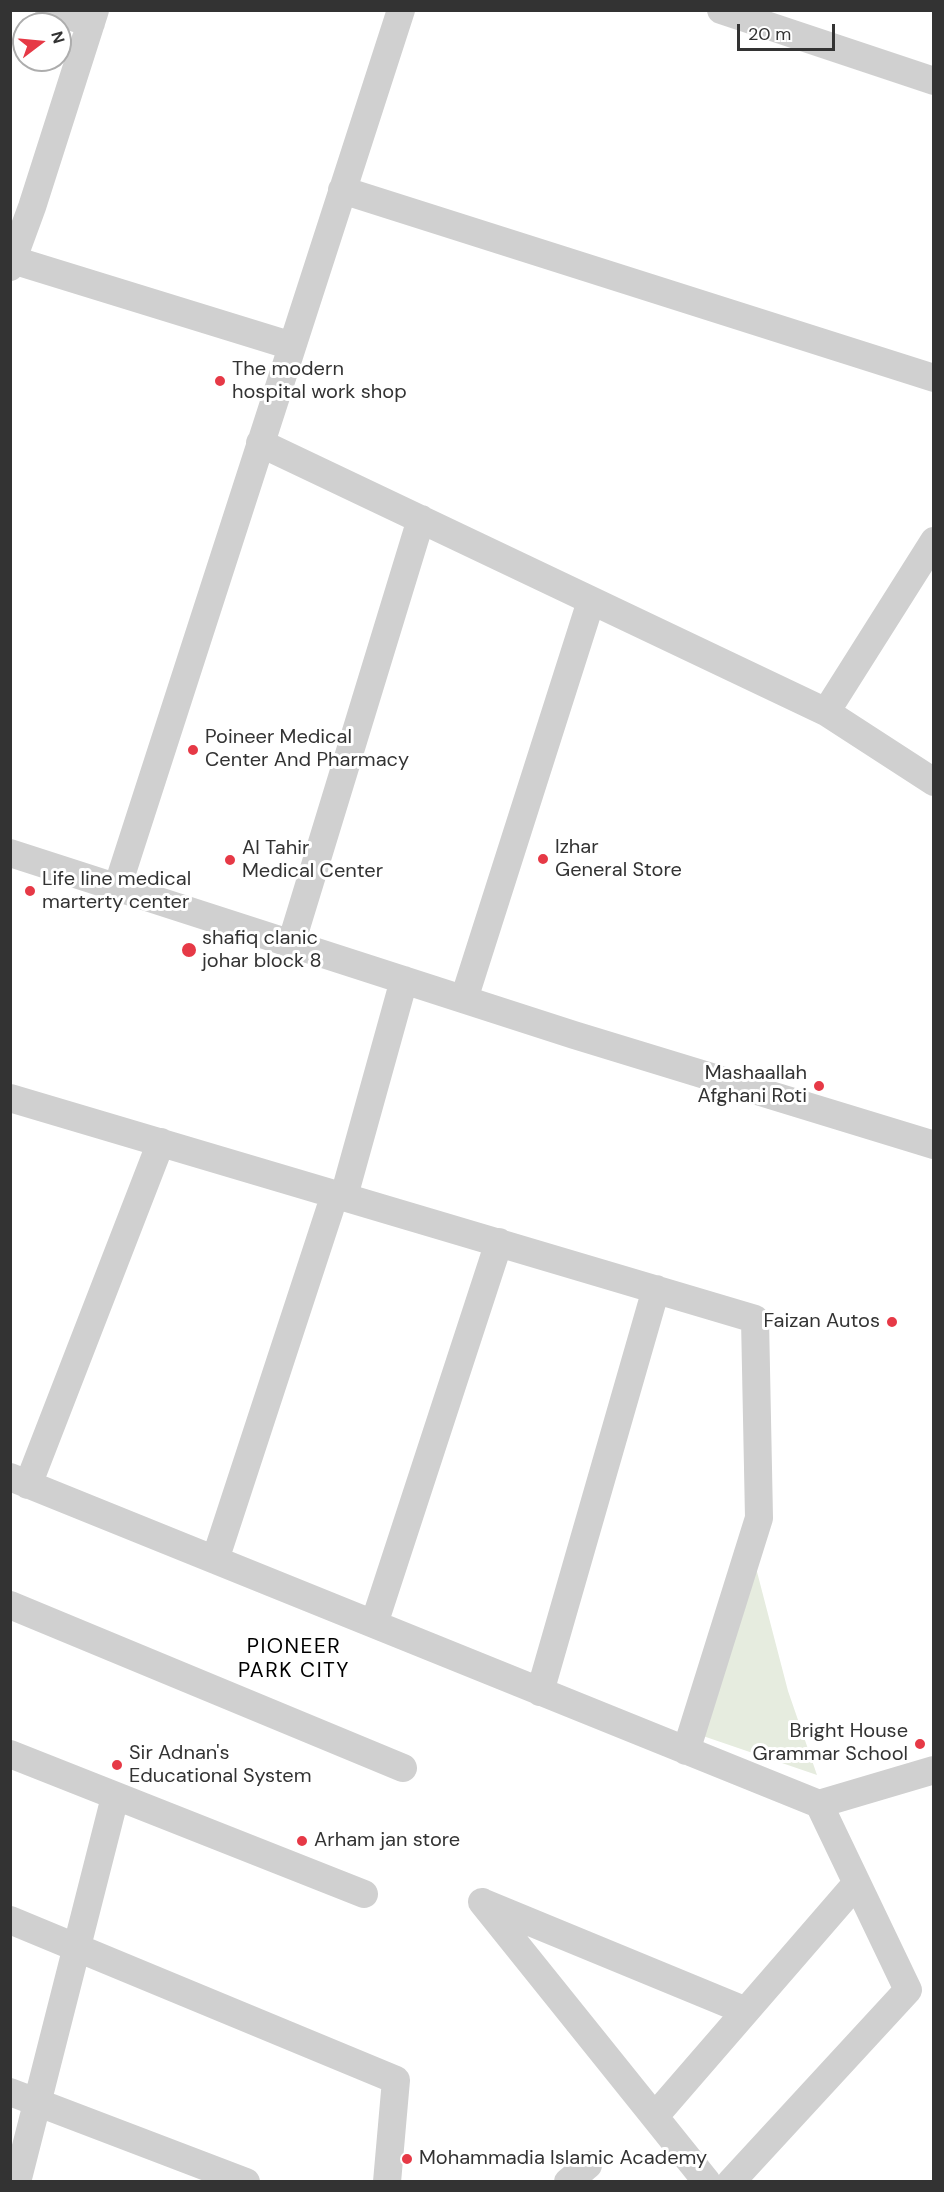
<!DOCTYPE html>
<style>
body{margin:0}
#map{position:relative;width:944px;height:2192px;overflow:hidden;background:#fff;font-family:"DM Sans",sans-serif}
canvas{display:block}
.frame{position:absolute;inset:0;border:12px solid #333;pointer-events:none}
.north{position:absolute;left:12px;top:12px;width:60px;height:60px;box-sizing:border-box;background:#fff;border:2px solid #adadad;border-radius:50%;rotate:74deg;font-size:16px;font-weight:700;line-height:24px;text-align:center;color:#333}
.north::after{content:'';display:block;margin:auto;width:21px;height:27px;background:#e63946;clip-path:polygon(50% 0,100% 100%,50% 72%,0 100%)}
.scale{position:absolute;left:737px;top:24px;width:98px;height:27px;box-sizing:border-box;border:3px solid #333;border-top:0;padding-left:8px;font-size:18px;line-height:21px;white-space:nowrap;color:#333;-webkit-text-stroke:4px #fff;paint-order:stroke}
</style>
<div id="map">
<canvas width="944" height="2192"></canvas>
<div class="frame"></div>
<div class="north">N</div>
<div class="scale">20 m</div>
</div>
<script>
const context = document.querySelector('canvas').getContext('2d');
context.lineJoin = 'round';
function paint(path, color) { context.fillStyle = color; context.fill(path, 'evenodd'); }
const toPath = rows => new Path2D(rows.map(r => 'M' + r).join(''));
function strokePath(path, color, width, dash) { context.strokeStyle = color; context.lineWidth = width; context.lineCap = dash ? 'butt' : 'round'; context.setLineDash(dash || []); context.stroke(path); }
function label(font, color, halo, rows, align = 'center') {
  context.font = font + ' "DM Sans",sans-serif'; context.lineWidth = 6; context.setLineDash([]); context.textBaseline = 'middle'; context.strokeStyle = halo; context.fillStyle = color; for (const [text, x, y, turn = 0] of rows) {
    context.save(); context.translate(x, y); context.rotate((+turn || 0) * Math.PI / 180); context.textAlign = isNaN(turn) ? turn : align; if (halo) context.strokeText(text, 0, 0); context.fillText(text, 0, 0); context.restore();
  }
}
paint(toPath([
 [756,1568,788,1691,817,1775,703,1736]
]), '#e6ecdf');
strokePath(toPath([
 [49,10,91,23],
 [721,10,934,81],
 [342,190,934,378],
 [13,260,292,346],
 [10,267,32,207,95,10],
 [260,443,826,712,934,782],
 [826,712,934,541],
 [10,853,574,1035,934,1145],
 [117,888,401,10],
 [291,944,421,519],
 [464,999,591,601],
 [10,1098,755,1319,759,1518,686,1751],
 [344,1196,404,980],
 [10,1477,819,1804,934,1770],
 [28,1485,161,1142],
 [215,1560,335,1194],
 [10,1605,403,1768],
 [374,1624,499,1242],
 [540,1692,656,1289],
 [10,1754,364,1894],
 [482,1902,707,2182],
 [484,1903,746,2011],
 [10,1920,396,2080,387,2182],
 [10,2092,246,2182],
 [655,2116,856,1884],
 [17,2182,115,1797],
 [568,2182,588,2165],
 [731,2182,908,1990,819,1804]
]), '#d0d0d0', 28);
for (const [x, y, r, color] of [
 [220,381,6,"#e63946"],
 [193,750,6,"#e63946"],
 [543,859,6,"#e63946"],
 [230,860,6,"#e63946"],
 [30,891,6,"#e63946"],
 [189,950,8,"#e63946"],
 [819,1086,6,"#e63946"],
 [892,1322,6,"#e63946"],
 [920,1744,6,"#e63946"],
 [117,1765,6,"#e63946"],
 [302,1841,6,"#e63946"],
 [407,2159,6,"#e63946"]
]) { const dot = new Path2D(); dot.arc(x, y, r, 0, 2 * Math.PI); context.fillStyle = color; context.fill(dot); strokePath(dot, '#fff', 2); }
label('20px', '#333', '#fff', [
 ["The modern",232,370],
 ["hospital work shop",232,393],
 ["Poineer Medical",205,738],
 ["Center And Pharmacy",205,761],
 ["Izhar",555,848],
 ["General Store",555,871],
 ["Al Tahir",242,849],
 ["Medical Center",242,872],
 ["Life line medical",42,880],
 ["marterty center",42,903],
 ["shafiq clanic",202,939],
 ["johar block 8",202,962],
 ["Mashaallah",807,1074,"right"],
 ["Afghani Roti",807,1097,"right"],
 ["Faizan Autos",880,1322,"right"],
 ["Bright House",908,1732,"right"],
 ["Grammar School",908,1755,"right"],
 ["Sir Adnan's",129,1754],
 ["Educational System",129,1777],
 ["Arham jan store",314,1841],
 ["Mohammadia Islamic Academy",419,2159]
], 'left');
context.letterSpacing = '1.5px';
label('21px', '#000', '#fff', [
 ["PIONEER",294,1647],
 ["PARK CITY",294,1671]
]);
context.letterSpacing = '0px';
</script>
